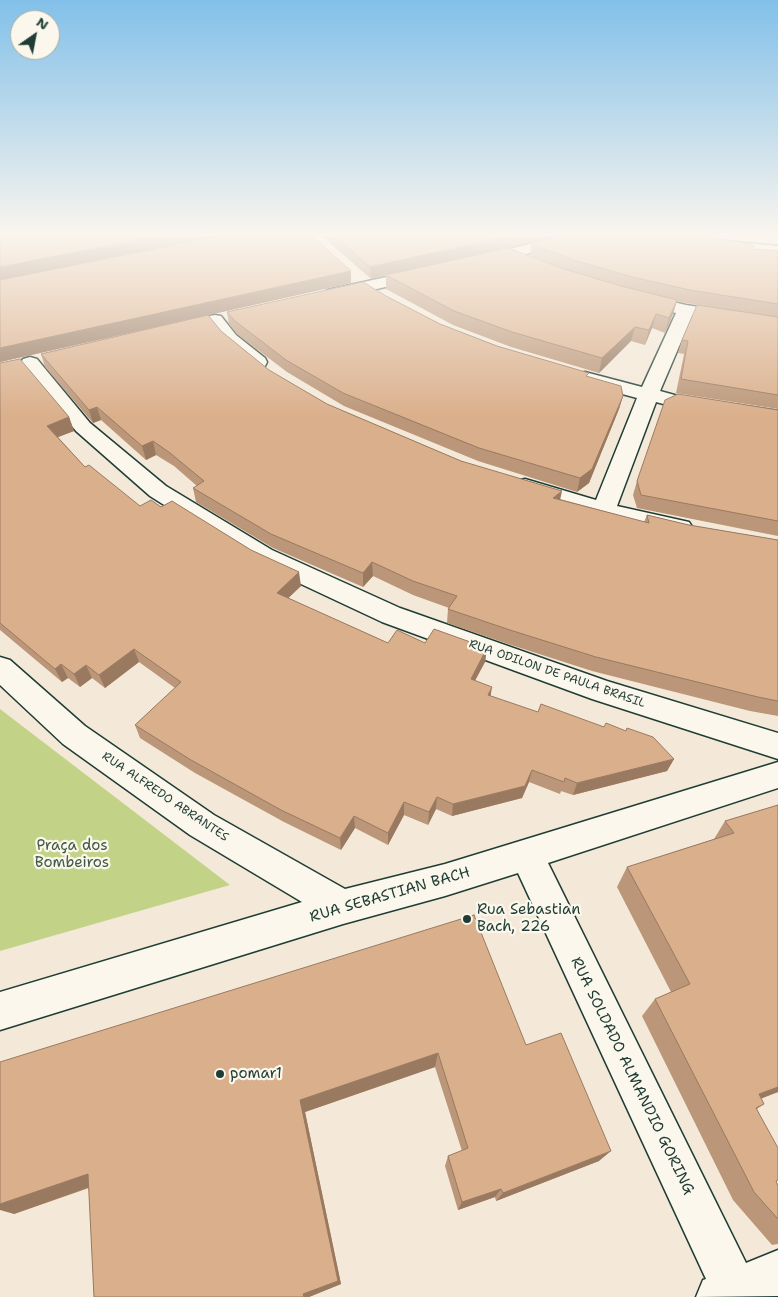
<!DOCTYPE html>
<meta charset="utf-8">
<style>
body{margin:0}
#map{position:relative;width:778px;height:1297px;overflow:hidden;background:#f4e9d9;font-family:"Shantell Sans",sans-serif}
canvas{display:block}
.north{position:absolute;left:10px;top:10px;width:50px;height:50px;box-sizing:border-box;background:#fbf7ec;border:1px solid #a3ada2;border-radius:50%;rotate:33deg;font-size:14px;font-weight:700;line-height:20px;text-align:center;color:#1f3d34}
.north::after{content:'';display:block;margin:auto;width:18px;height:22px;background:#1f3d34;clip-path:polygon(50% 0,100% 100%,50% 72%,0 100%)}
</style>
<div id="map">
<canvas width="778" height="1297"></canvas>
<div class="north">N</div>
</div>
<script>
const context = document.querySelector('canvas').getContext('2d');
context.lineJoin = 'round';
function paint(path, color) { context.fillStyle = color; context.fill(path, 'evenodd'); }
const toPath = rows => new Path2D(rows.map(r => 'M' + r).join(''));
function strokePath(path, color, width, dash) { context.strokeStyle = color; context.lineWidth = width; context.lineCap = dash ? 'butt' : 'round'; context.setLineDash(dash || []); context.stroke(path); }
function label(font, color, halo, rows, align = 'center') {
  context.font = font + ' "Shantell Sans",sans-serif'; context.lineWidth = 4.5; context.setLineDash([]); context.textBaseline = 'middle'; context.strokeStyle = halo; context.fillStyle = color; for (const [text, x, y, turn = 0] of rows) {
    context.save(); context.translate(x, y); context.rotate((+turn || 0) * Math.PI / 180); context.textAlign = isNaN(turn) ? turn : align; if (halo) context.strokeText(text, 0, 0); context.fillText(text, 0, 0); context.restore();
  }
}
paint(toPath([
 [0,709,230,885,0,951]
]), '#c2d387');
const street = toPath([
 [559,236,584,236,582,239,482,266,476,264,474,261,476,258,559,236],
 [670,236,697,236,716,240,778,246,778,256,716,250,672,239,670,236],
 [423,269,429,271,431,274,429,277,333,299,327,298,325,294,327,290,423,269],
 [640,294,686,305,778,319,778,329,692,316,660,391,682,397,778,411,778,423,682,409,656,402,617,506,689,522,693,528,689,534,681,536,596,515,517,491,514,486,517,481,525,479,596,500,637,398,578,382,575,378,578,374,585,372,642,387,676,313,634,303,632,299,634,295,640,294],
 [215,315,221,316,236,335,265,358,267,362,265,366,258,368,251,366,224,343,206,320,209,316,215,315],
 [30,357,37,359,90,423,166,486,272,550,400,608,607,681,778,733,778,759,592,699,382,622,254,562,150,496,76,431,21,363,23,359,30,357],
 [0,657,10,660,85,726,214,815,345,889,445,864,778,762,778,788,548,863,746,1263,778,1250,778,1296,696,1297,703,1280,706,1279,518,873,445,896,343,924,0,1030,0,992,302,902,190,835,63,744,0,685,0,657]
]);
strokePath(street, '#1f3d34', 3);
paint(street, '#fbf7ec');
paint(toPath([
 [322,236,553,236,508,248,530,256,531,244,754,249,778,251,778,409,676,393,684,354,678,353,682,340,742,312,686,303,677,301,673,314,665,333,652,328,645,345,631,341,599,373,511,347,453,325,386,289,386,275,371,279],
 [351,271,351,283,208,315,221,331,269,370,327,404,461,461,560,499,644,522,647,515,689,525,778,540,778,716,750,711,592,671,508,644,447,623,448,609,449,608,413,595,373,576,363,587,273,548,196,502,193,488,197,486,174,466,156,455,146,460,101,420,93,423,45,367,41,354,204,316,0,362,0,280],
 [386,296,440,324,497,346,588,377,623,396,619,409,589,483,577,492,478,461,344,406,287,372,237,334,229,324,227,312],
 [0,363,69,417,74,431,58,437,85,467,140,506,161,507,301,586,288,598,388,643,425,643,487,648,485,662,475,680,491,696,674,759,667,771,573,795,561,791,560,794,529,782,522,798,452,816,436,809,428,825,404,815,388,845,355,828,341,850,284,822,195,773,140,738,135,725,175,688,139,662,105,688,92,678,80,687,68,678,62,682,0,630],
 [778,410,778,536,637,508,633,495,637,481],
 [778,805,778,1092,761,1098,764,1104,757,1109,776,1181,778,1186,778,1244,772,1245,733,1200,642,1016,655,999,671,992,617,887,627,867,714,839,725,821],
 [526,1045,599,1161,496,1201,495,1197,458,1210,445,1166,448,1156,462,1151,435,1067,305,1112,341,1284,309,1297,94,1297,89,1188,14,1214,0,1062]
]), '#bb9678');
paint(toPath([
 [158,236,220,236,0,280,0,267],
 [510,236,553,236,505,249,386,275,371,279,370,267],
 [351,271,351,283,0,362,0,348],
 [677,300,673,314,665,333,669,318],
 [656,314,652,328,645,345,649,330],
 [635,327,631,341,599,373,602,358],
 [623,396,619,409,589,483,577,492,580,478],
 [97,407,101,420,93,423,89,410],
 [69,417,74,431,53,439,47,426],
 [153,441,156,455,146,460,142,446],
 [562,491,559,505,553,498],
 [372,562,373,576,363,587,363,573],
 [299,572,301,586,279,607,277,593],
 [487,648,485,662,469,692,471,679],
 [134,649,139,662,105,688,99,675],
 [61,664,68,678,62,682,55,669],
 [86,665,92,678,80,687,74,674],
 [492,687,490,700,488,695],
 [674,759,667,771,573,795,577,783],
 [532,770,529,782,522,798,452,816,453,804],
 [437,797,436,809,428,825,429,812],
 [404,802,404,815,388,845,388,833],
 [354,816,355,828,341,850,340,838],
 [438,1053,435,1067,305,1112,341,1284,309,1297,304,1297,300,1100],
 [778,1087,778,1092,740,1107,759,1094],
 [611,1151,599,1161,496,1201,503,1193],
 [88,1174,104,1182,14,1214,0,1210,0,1204],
 [501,1189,495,1197,458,1210,462,1202]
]), '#997a61');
const building = toPath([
 [0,236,158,236,0,267,0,236],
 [219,236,312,236,351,271,0,348,0,280,219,236],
 [335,236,510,236,370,267,335,236],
 [560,236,705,236,754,245,754,249,778,251,778,304,690,290,632,277,577,261,531,244,560,236],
 [508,248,564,269,621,286,677,300,669,318,656,314,649,330,635,327,602,358,512,332,454,311,386,275,508,248],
 [363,282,386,296,440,324,497,346,589,373,586,376,621,386,623,396,592,469,580,478,479,448,343,393,286,360,235,321,227,312,363,282],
 [697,305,778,317,778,395,681,379,688,341,682,340,697,305],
 [208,315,221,331,269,370,327,404,461,461,562,491,553,498,649,523,647,515,689,525,778,540,778,701,758,697,596,657,510,630,448,609,457,596,413,581,372,562,363,573,271,534,193,488,204,481,170,453,153,441,142,446,97,407,89,410,41,354,208,315],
 [20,359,69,417,47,426,85,467,89,465,140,506,151,500,161,507,172,501,251,550,299,572,277,593,388,643,397,630,425,643,434,629,487,648,471,679,492,687,488,695,538,712,541,704,604,727,606,723,626,731,627,728,653,737,674,759,577,783,565,778,564,782,532,770,525,786,453,804,437,797,429,812,404,802,388,833,354,816,340,838,281,810,191,760,135,725,181,682,134,649,99,675,86,665,74,674,61,664,55,669,0,623,0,363,20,359],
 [678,394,778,410,778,521,641,495,637,481,665,400,678,394],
 [778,805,778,1087,759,1094,764,1104,756,1108,778,1148,778,1180,776,1181,778,1186,778,1219,754,1192,655,999,690,984,627,867,734,833,725,821,778,805],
 [474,915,526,1045,561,1033,611,1151,503,1193,501,1189,462,1202,448,1156,468,1148,438,1053,300,1100,338,1281,303,1294,304,1297,94,1297,88,1174,0,1204,0,1062,474,915]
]);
paint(building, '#daaf8b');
strokePath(building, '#997a61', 1);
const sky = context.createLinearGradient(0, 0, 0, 418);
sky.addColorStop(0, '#82c0e9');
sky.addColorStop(0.56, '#faf5ee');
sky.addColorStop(1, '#faf5ee00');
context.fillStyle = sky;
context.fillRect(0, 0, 778, 418);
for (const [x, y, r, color] of [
 [467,919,5,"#1f3d34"],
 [220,1074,5,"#1f3d34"]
]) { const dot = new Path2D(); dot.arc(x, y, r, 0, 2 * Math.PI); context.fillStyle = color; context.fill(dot); strokePath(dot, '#fbf7ec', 2); }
label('12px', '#1f3d34', '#fbf7ec', [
 ["RUA ODILON DE PAULA BRASIL",557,674,19],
 ["RUA ALFREDO ABRANTES",165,797,34]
]);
label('15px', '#405b45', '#fbf7ec', [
 ["Praça dos",72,846],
 ["Bombeiros",72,863]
]);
label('15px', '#1f3d34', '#fbf7ec', [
 ["RUA SEBASTIAN BACH",390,895,-16],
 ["RUA SOLDADO ALMANDIO GORING",632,1076,64]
]);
label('15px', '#1f3d34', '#fbf7ec', [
 ["Rua Sebastian",477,910],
 ["Bach, 226",477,927],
 ["pomar1",230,1074]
], 'left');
</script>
